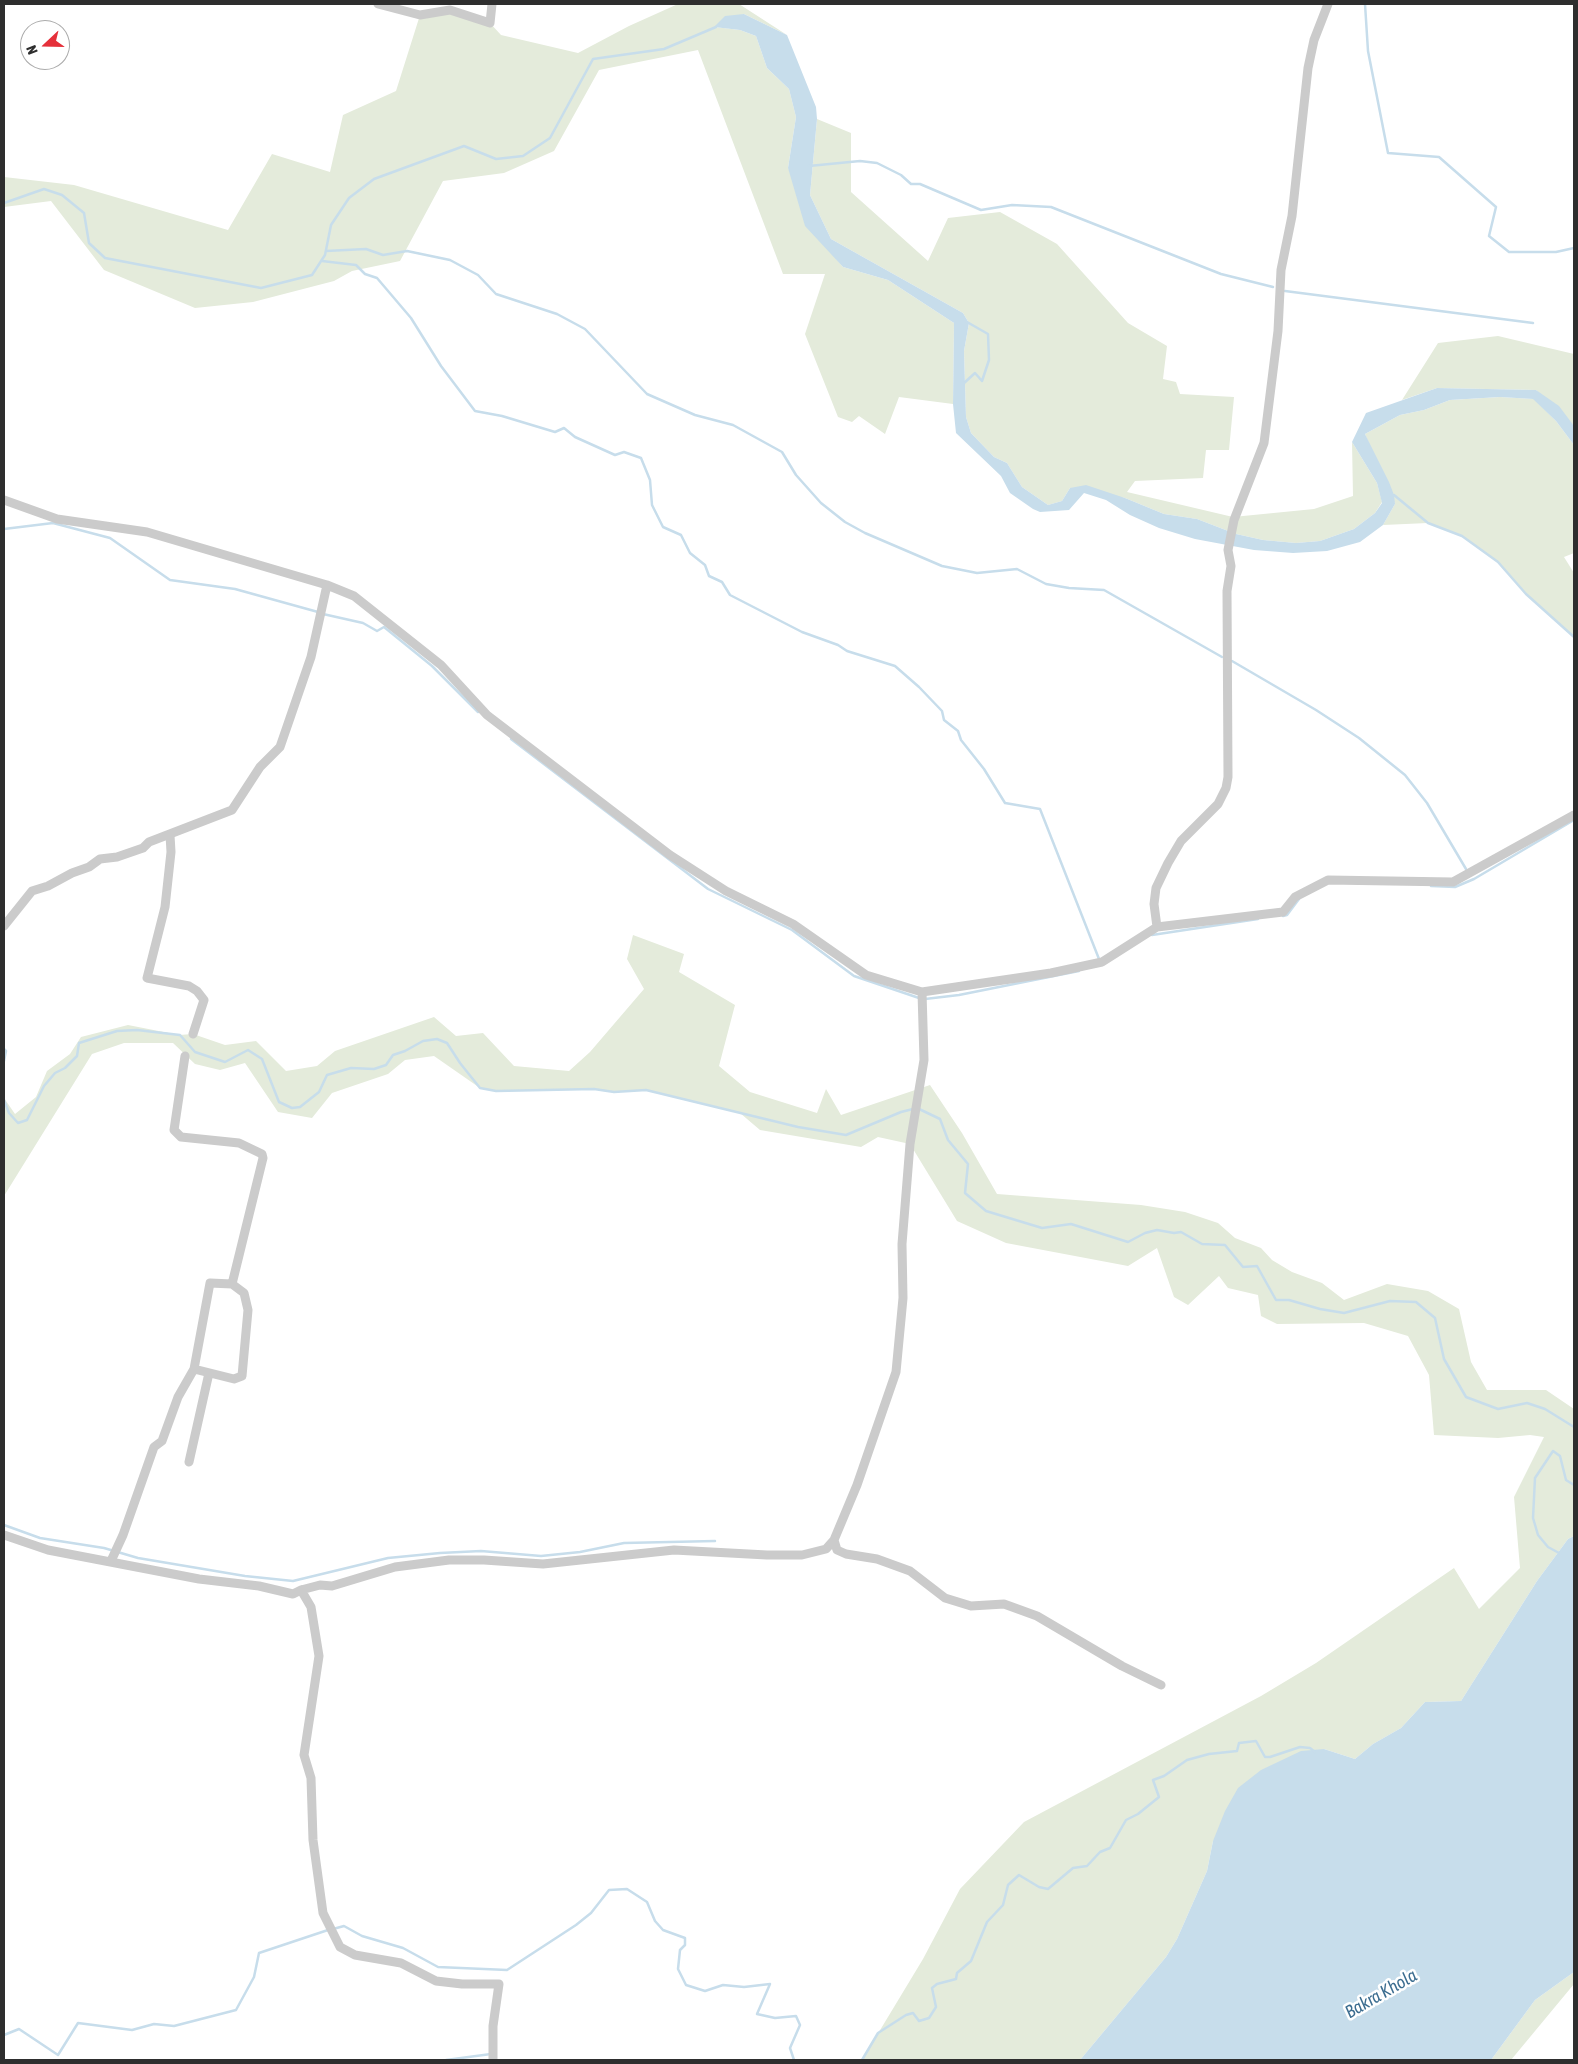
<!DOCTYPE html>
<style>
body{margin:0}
#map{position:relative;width:1578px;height:2064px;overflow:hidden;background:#fff;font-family:"Asap Condensed",sans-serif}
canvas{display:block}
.frame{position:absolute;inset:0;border:5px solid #2e2e2e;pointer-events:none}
.north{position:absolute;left:20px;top:20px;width:50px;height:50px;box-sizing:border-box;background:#fff;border:1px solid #ababab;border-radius:50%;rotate:249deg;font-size:14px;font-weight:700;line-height:20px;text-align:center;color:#2e2e2e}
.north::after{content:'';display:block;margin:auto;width:18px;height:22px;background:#e5303a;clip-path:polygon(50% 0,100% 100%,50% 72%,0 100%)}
</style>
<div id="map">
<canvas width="1578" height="2064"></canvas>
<div class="frame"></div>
<div class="north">N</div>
</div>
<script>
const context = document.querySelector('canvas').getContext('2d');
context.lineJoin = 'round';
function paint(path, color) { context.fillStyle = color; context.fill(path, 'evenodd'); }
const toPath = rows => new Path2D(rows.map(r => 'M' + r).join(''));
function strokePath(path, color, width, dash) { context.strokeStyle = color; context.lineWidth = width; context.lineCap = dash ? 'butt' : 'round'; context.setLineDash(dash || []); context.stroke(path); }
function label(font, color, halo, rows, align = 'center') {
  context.font = font + ' "Asap Condensed",sans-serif'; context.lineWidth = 5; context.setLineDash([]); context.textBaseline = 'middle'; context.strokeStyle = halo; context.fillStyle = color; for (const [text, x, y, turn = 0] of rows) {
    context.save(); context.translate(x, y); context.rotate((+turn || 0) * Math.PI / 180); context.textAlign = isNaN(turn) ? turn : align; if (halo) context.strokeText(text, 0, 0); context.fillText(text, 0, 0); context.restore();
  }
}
paint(toPath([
 [678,4,739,4,787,35,744,14,715,27,740,30,756,36,767,68,789,89,796,117,788,168,837,260,843,267,888,280,954,323,953,404,899,397,885,434,859,416,852,422,838,417,805,334,825,274,783,274,698,50,599,70,554,151,504,173,443,181,400,261,352,271,334,281,253,302,195,308,104,270,51,201,4,207,4,177,74,185,228,230,272,154,330,172,343,115,396,91,420,15,450,10,490,23,501,35,578,53,629,26],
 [817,119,851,133,851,192,928,261,948,218,1000,212,1057,244,1128,323,1167,346,1163,379,1176,382,1180,394,1234,397,1229,450,1206,450,1203,478,1135,481,1127,492,1233,517,1314,509,1353,496,1352,442,1377,483,1382,502,1375,513,1354,529,1320,541,1296,543,1263,540,1236,534,1197,519,1164,514,1125,498,1070,488,1062,501,1048,505,1022,487,1007,463,994,457,971,433,966,417,964,351,969,323,963,313,831,239,810,195],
 [1498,336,1574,354,1574,426,1536,390,1437,388,1402,400,1438,343],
 [1500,397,1534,399,1556,421,1574,445,1574,553,1564,557,1574,573,1574,637,1526,594,1498,562,1462,536,1428,523,1383,525,1395,504,1365,434,1400,415,1424,410,1450,400],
 [633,935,684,954,679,972,735,1005,719,1066,750,1092,817,1113,826,1089,841,1115,930,1085,962,1133,997,1194,1141,1205,1185,1212,1218,1223,1235,1238,1261,1248,1272,1260,1292,1272,1322,1283,1344,1300,1387,1284,1428,1291,1459,1309,1471,1362,1487,1390,1546,1390,1574,1409,1574,1536,1568,1539,1537,1581,1461,1701,1425,1702,1401,1728,1373,1744,1355,1759,1324,1749,1213,1841,1207,1871,1177,1939,1166,1957,1080,2060,862,2060,923,1959,960,1889,1024,1822,1261,1696,1316,1663,1454,1568,1479,1609,1520,1568,1514,1497,1544,1437,1530,1435,1498,1438,1434,1435,1429,1375,1408,1336,1364,1323,1277,1324,1261,1316,1258,1295,1228,1288,1219,1276,1188,1305,1174,1297,1157,1248,1128,1266,1006,1243,957,1221,910,1144,878,1137,861,1147,760,1130,740,1113,646,1090,614,1092,594,1089,496,1091,480,1088,434,1056,405,1060,388,1074,332,1093,312,1118,278,1112,245,1063,220,1070,195,1064,173,1043,124,1043,92,1054,4,1196,4,1098,15,1114,36,1097,47,1071,70,1054,81,1037,128,1025,179,1035,193,1034,225,1045,256,1041,286,1071,317,1066,335,1051,434,1017,456,1036,483,1033,514,1066,569,1071,590,1052,644,989,627,959],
 [1574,1972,1574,1984,1511,2060,1491,2060,1535,2000]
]), '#e4ebdb');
paint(toPath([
 [744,14,787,35,816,107,817,119,810,195,831,239,963,313,969,323,964,351,966,417,971,433,994,457,1007,463,1022,487,1048,505,1062,501,1070,488,1086,485,1125,498,1164,514,1197,519,1236,534,1263,540,1296,543,1320,541,1354,529,1375,513,1382,503,1377,483,1352,442,1366,413,1437,388,1536,390,1559,406,1574,426,1574,445,1556,421,1533,399,1500,397,1450,400,1424,410,1400,415,1365,434,1389,482,1394,495,1395,504,1383,525,1360,542,1327,551,1293,553,1254,550,1195,539,1159,528,1130,515,1106,500,1084,493,1069,510,1040,512,1033,509,1010,493,1001,476,956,433,953,404,954,323,888,280,843,267,805,226,788,168,796,117,789,89,767,68,756,36,740,30,714,27,725,16],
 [1574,1536,1574,1972,1535,2000,1491,2060,1080,2060,1166,1957,1177,1939,1207,1871,1213,1841,1225,1811,1238,1788,1261,1770,1301,1751,1324,1749,1355,1759,1373,1744,1401,1728,1425,1702,1461,1701,1537,1581,1568,1539]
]), '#c7ddeb');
strokePath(toPath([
 [1365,4,1368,51,1388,153,1439,157,1496,207,1489,236,1509,252,1556,252,1574,248],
 [809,166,860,161,877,163,901,175,911,184,920,184,981,210,1012,205,1051,207,1221,274,1273,287],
 [4,203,44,189,62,195,84,213,89,243,105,258,261,288,312,275,325,255,331,225,349,198,374,179,464,146,496,159,523,156,550,138,593,59,664,49,716,27],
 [326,251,366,249,383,255,407,251,450,260,478,275,496,294,557,314,585,329,647,394,695,415,733,425,782,452,796,475,821,503,845,522,865,533,942,566,977,573,1017,569,1046,584,1069,588,1104,590,1222,657],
 [322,261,356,265,365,274,377,278,411,318,441,366,475,411,502,416,555,432,564,428,575,437,615,455,624,452,641,458,650,480,652,505,663,527,681,535,690,553,705,565,709,576,722,582,730,595,802,632,838,645,847,651,895,666,919,687,942,711,944,720,958,731,961,740,984,769,1005,803,1040,809,1099,959],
 [1285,291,1533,323],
 [963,384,975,373,982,381,989,360,988,334,967,322],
 [1391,497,1394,495,1428,523,1462,536,1498,562,1526,594,1574,637],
 [4,529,53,523,110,538,170,580,235,589,318,612],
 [323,614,363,623,377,631,384,627,432,666,478,712],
 [1232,661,1316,710,1359,738,1405,775,1427,803,1466,869],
 [511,739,708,889,792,930,854,976,919,998],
 [1431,886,1455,887,1474,879,1574,820],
 [1283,916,1287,915,1299,899],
 [1152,935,1258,919],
 [925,999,959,995,1079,971],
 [4,1049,6,1051,4,1061],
 [4,1100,9,1113,18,1123,27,1120,44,1086,55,1073,65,1068,77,1056,79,1043,117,1031,137,1030,180,1035,195,1052,225,1062,248,1050,262,1059,279,1102,292,1108,300,1107,319,1092,327,1075,351,1068,374,1069,386,1065,393,1055,405,1051,423,1041,437,1039,447,1043,460,1063,480,1088,496,1091,594,1089,614,1092,646,1090,798,1127,846,1135,901,1112,917,1108,940,1119,948,1140,968,1164,965,1193,986,1211,1042,1228,1071,1224,1128,1242,1145,1233,1157,1230,1174,1233,1181,1232,1202,1244,1225,1245,1243,1267,1257,1266,1276,1300,1289,1300,1320,1309,1344,1313,1390,1301,1416,1302,1435,1318,1444,1359,1466,1397,1498,1409,1527,1403,1545,1409,1574,1427],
 [4,1525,40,1538,104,1548,138,1558,245,1576,293,1581,388,1558,440,1553,481,1551,541,1556,580,1552,624,1543,715,1541],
 [1559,1553,1548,1547,1538,1535,1533,1518,1535,1478,1553,1451,1560,1456,1566,1480,1574,1485],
 [333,1929,344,1926,362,1936,403,1948,438,1967,507,1970,576,1925,591,1913,609,1890,627,1889,647,1902,655,1921,663,1930,685,1938,685,1945,680,1950,678,1969,686,1985,705,1991,723,1985,744,1987,770,1984,757,2014,775,2018,796,2016,800,2025,790,2048,794,2060],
 [4,2035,19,2029,58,2055,78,2023,132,2030,154,2024,174,2026,236,2010,254,1977,259,1953,328,1930],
 [446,2060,491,2054],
 [862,2060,878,2033,906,2015,913,2013,919,2021,929,2018,936,2007,932,1988,937,1984,956,1979,957,1973,971,1961,987,1922,1003,1905,1008,1885,1019,1875,1039,1887,1048,1889,1073,1868,1087,1866,1100,1852,1110,1848,1126,1820,1138,1814,1159,1797,1153,1780,1164,1776,1187,1760,1209,1754,1237,1751,1239,1743,1256,1741,1265,1757,1270,1757,1300,1747,1310,1748,1315,1752]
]), '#c7ddeb', 2.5);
strokePath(toPath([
 [378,4,420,15,450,10,490,23,492,4],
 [4,500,57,519,147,532,327,585,354,596,441,665,487,715,670,855,726,891,793,924,866,975,922,992,1051,973,1102,962,1157,927,1283,912,1295,897,1328,880,1453,882,1574,815],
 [170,835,171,852,165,907,147,978,189,986,197,991,204,1000,193,1034],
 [4,926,32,891,48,886,72,873,89,867,100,859,117,857,143,848,149,842,232,810,260,767,280,747,311,657,327,585],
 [1157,927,1154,904,1156,888,1168,863,1181,841,1218,804,1226,788,1228,777,1227,591,1231,566,1228,550,1234,520,1264,443,1278,331,1281,270,1292,216,1308,68,1314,40,1328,4],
 [194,1369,234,1379,242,1376,248,1310,244,1293,232,1284],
 [189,1462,209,1373],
 [4,1535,48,1550,199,1579,259,1586,293,1594,301,1590,311,1607,319,1656,304,1755,311,1778,313,1840,323,1913,340,1947,355,1955,401,1963,436,1981,462,1984,499,1984,493,2026,493,2060],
 [834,1540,837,1550,846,1554,877,1559,910,1571,945,1598,971,1606,1004,1604,1037,1616,1122,1666,1161,1685],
 [111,1561,123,1535,154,1447,162,1441,178,1397,194,1369,210,1283,232,1284,263,1158,262,1154,239,1143,181,1137,174,1130,185,1056],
 [301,1590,320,1585,332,1586,395,1567,449,1560,484,1560,543,1564,674,1550,767,1555,802,1555,826,1549,834,1540,857,1485,896,1372,903,1298,902,1244,910,1144,924,1060,922,992]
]), '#cbcbcb', 9);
label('italic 18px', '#3c6d90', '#fff', [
 ["Bakra Khola",1381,1994,-30]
]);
</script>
